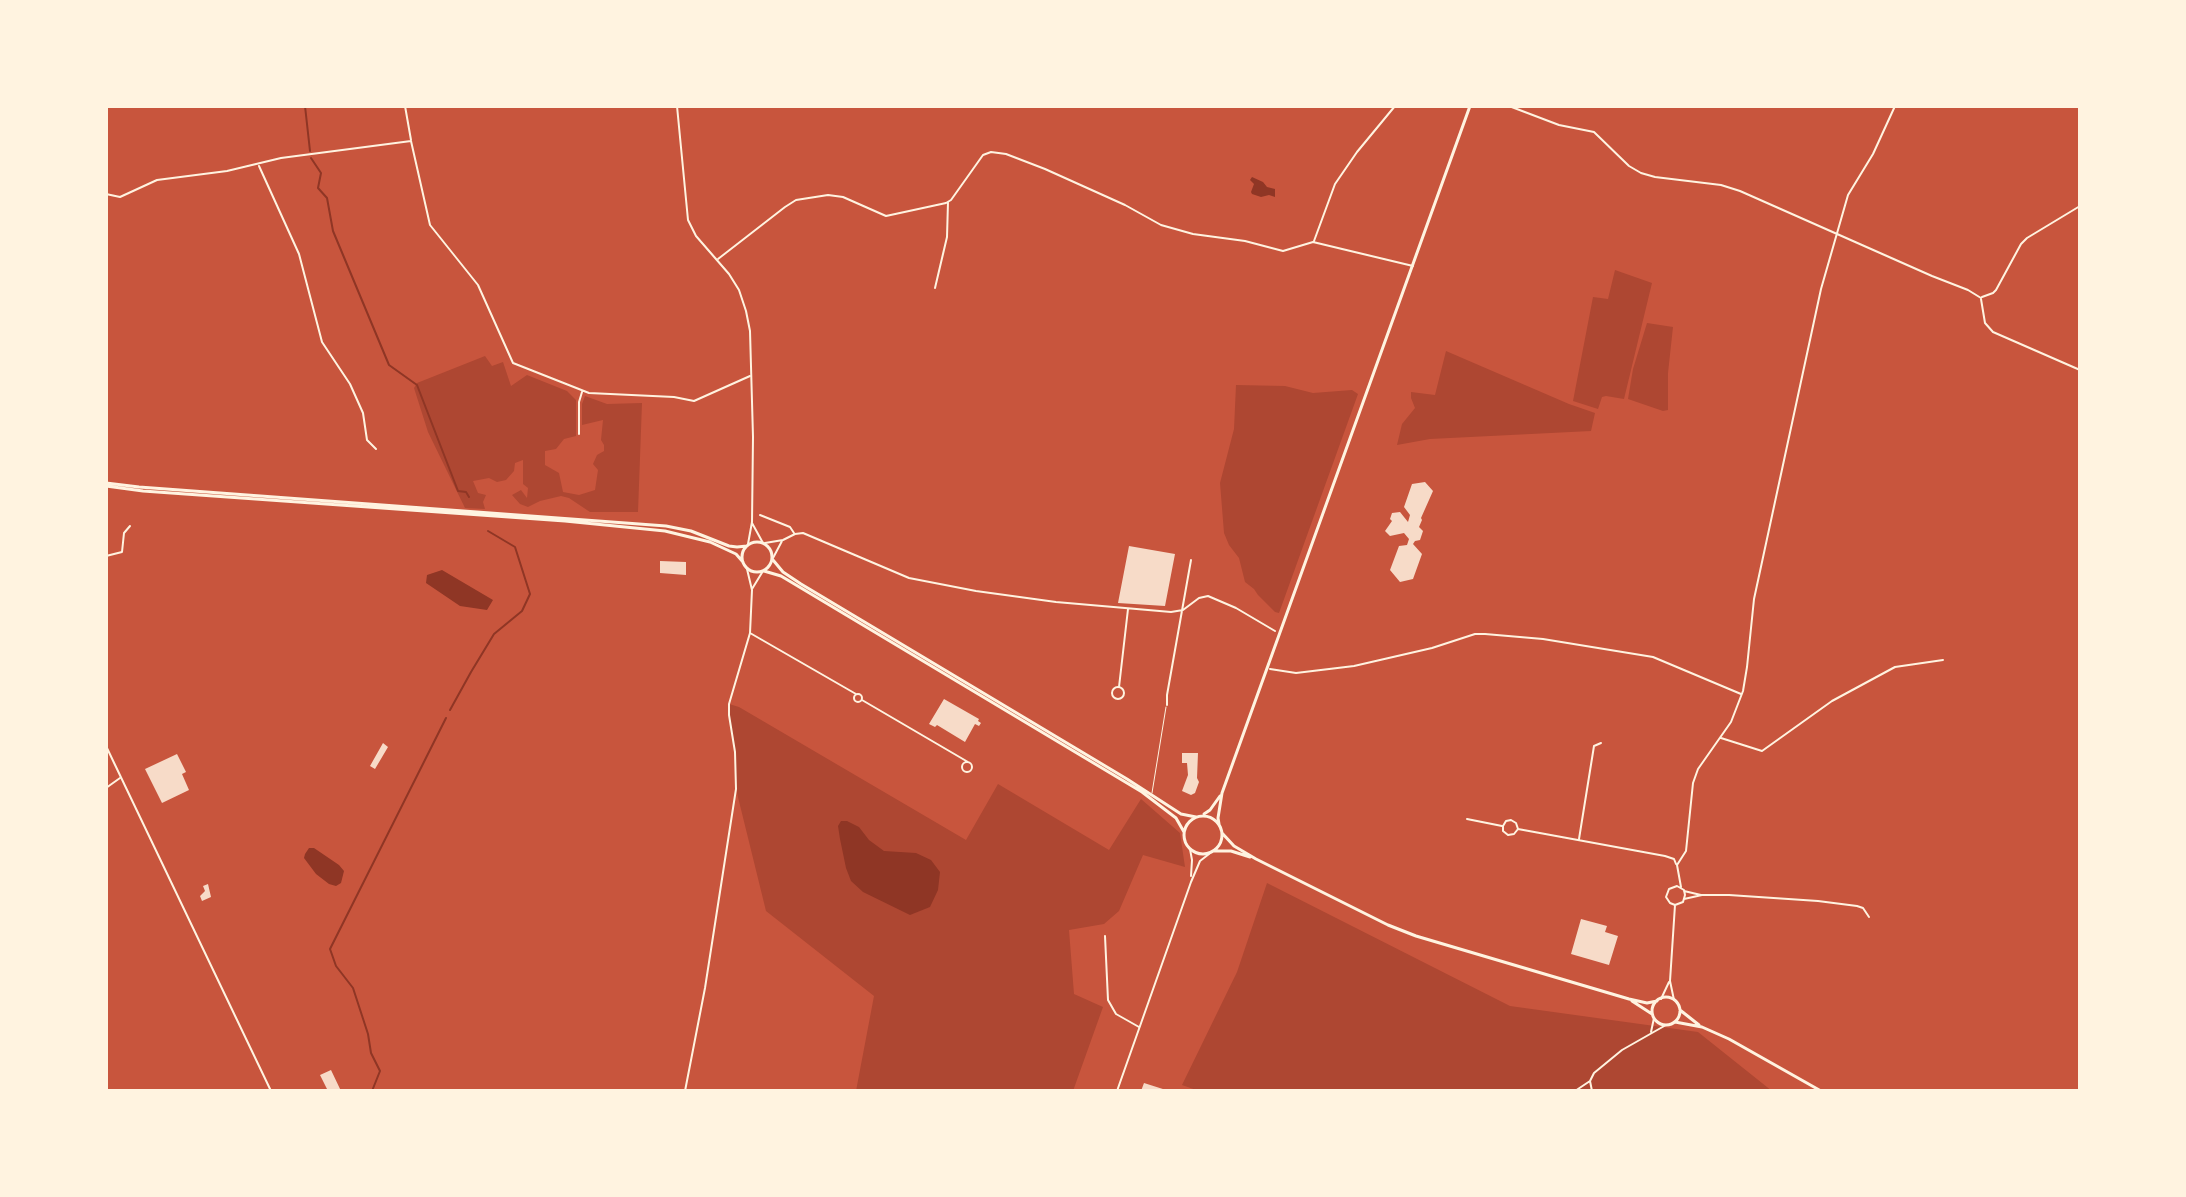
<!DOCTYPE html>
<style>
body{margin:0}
#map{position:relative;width:2186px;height:1197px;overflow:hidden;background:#c8553d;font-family:"Open Sans",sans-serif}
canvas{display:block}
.frame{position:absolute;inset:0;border:108px solid #fff3e0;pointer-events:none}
</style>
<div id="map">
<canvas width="2186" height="1197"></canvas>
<div class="frame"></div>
</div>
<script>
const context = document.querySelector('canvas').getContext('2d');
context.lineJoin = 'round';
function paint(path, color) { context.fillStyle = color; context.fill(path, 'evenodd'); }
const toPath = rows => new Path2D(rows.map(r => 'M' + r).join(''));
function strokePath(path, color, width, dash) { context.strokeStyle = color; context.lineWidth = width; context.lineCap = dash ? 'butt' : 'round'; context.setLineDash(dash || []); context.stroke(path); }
paint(toPath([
 [1615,270,1652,283,1624,399,1606,396,1602,397,1598,409,1573,401,1593,297,1608,299],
 [1647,323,1673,327,1668,373,1668,410,1663,411,1628,399,1633,369],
 [1446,351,1569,404,1595,413,1591,431,1430,439,1397,445,1402,424,1415,408,1411,398,1411,392,1435,395],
 [485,356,492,366,503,362,511,386,527,375,567,391,576,400,576,436,564,439,556,449,545,451,545,465,559,473,563,492,579,495,595,490,598,470,593,464,597,455,604,451,604,445,601,440,603,420,582,425,582,404,585,396,607,404,642,403,638,512,590,512,569,498,561,496,540,501,528,507,520,504,512,495,521,490,527,498,528,488,523,484,523,460,515,463,514,471,506,480,497,482,489,478,473,481,478,493,486,495,483,502,485,509,465,508,428,432,414,388,417,383],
 [1236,385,1285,386,1313,393,1352,390,1358,394,1279,613,1275,612,1258,595,1254,589,1245,582,1239,558,1229,545,1224,533,1220,483,1234,429],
 [729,704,739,707,966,840,998,784,1109,850,1141,799,1180,833,1185,867,1143,855,1119,911,1104,924,1069,930,1074,994,1103,1007,1073,1091,856,1091,874,996,766,911,736,789,735,752,729,715],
 [1267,883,1510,1006,1698,1032,1772,1091,1199,1091,1182,1085,1237,972]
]), '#ae4732');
paint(toPath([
 [1252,177,1263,182,1267,187,1275,189,1275,197,1269,195,1261,197,1252,194,1251,192,1254,184,1250,180],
 [442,570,493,600,487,610,460,606,426,583,427,575],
 [841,821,847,821,859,827,869,840,884,851,916,853,931,860,940,872,938,890,930,907,910,915,863,892,851,881,846,868,840,839,838,826],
 [309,848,314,848,339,865,344,871,341,883,336,886,329,884,316,874,304,858,305,854]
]), '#8f3625');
strokePath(toPath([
 [305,106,310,151],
 [311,158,321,173,318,188,327,198,333,231,389,365,417,385,458,491,466,492,469,497],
 [450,710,471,672,494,634,522,611,530,594,515,547,488,531],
 [372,1091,380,1071,371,1053,368,1034,353,988,336,966,330,949,446,718]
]), '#8f3625', 2);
paint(toPath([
 [1425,482,1433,491,1421,518,1422,520,1419,527,1423,531,1420,540,1415,541,1413,544,1422,554,1413,579,1400,582,1390,570,1399,546,1407,545,1409,539,1404,533,1390,536,1385,531,1392,521,1390,519,1392,513,1400,512,1408,522,1410,515,1404,507,1412,484],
 [1129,546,1175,554,1165,606,1118,603],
 [660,561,686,562,686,575,660,573],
 [944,699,979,719,978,721,981,723,979,726,975,724,965,742,937,725,935,727,929,724],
 [383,743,388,747,375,769,370,766],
 [1182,753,1198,753,1197,778,1199,782,1195,793,1191,795,1182,791,1188,775,1187,763,1182,763],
 [177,754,186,772,182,774,189,790,162,803,145,769],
 [208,884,211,897,202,901,200,896,205,891,203,886],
 [1581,919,1607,926,1605,932,1618,936,1609,965,1571,954],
 [331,1070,341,1091,328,1091,320,1075],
 [1144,1083,1166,1090,1166,1091,1141,1091]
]), '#f7dbc8');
strokePath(toPath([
 [1152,793,1166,707]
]), '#fff3e0', 1);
strokePath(toPath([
 [405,106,411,140],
 [1509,106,1559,125,1594,132,1629,166,1641,173,1655,177,1721,185,1740,191,1932,276,1968,290,1981,298],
 [259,166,299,254,322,342,350,384,363,413,367,440,376,449],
 [106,194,120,197,157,180,227,171,281,158,411,141,430,225,478,285,513,363,589,393,674,397,694,401,750,376],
 [1314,241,1335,184,1357,152,1395,106],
 [718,259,785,207,796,200,828,195,843,197,886,216,946,203,951,200,983,155,991,152,1006,154,1045,169,1125,205,1161,225,1193,234,1245,241,1283,251,1313,242,1413,266],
 [935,288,947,237,948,202],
 [1982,297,1993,293,1996,290,2021,244,2027,238,2080,206],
 [1981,299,1985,323,1993,332,2080,370],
 [579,434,579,402,582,392],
 [760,515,790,527,794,533],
 [765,543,783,540,795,534,803,533,909,578,976,591,1056,602,1171,612,1183,610,1199,598,1208,596,1236,608,1275,631],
 [106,556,122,552,124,533,130,526],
 [773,558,782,541],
 [750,633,856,694],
 [1270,669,1296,673,1354,666,1432,648,1475,634,1485,634,1543,639,1653,657,1741,694],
 '1112 693a6 6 0 1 1 12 0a6 6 0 1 1-12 0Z',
 [1119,687,1128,609],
 '854 698a4 4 0 1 1 8 0a4 4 0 1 1-8 0Z',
 [862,700,968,762],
 [1167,705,1167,695,1191,560],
 [1721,738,1762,751,1832,701,1895,667,1943,660],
 '962 767a5 5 0 1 1 10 0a5 5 0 1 1-10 0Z',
 [106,788,120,778],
 [1467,819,1502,826],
 [1518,829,1516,823,1511,820,1506,821,1503,826,1503,831,1508,835,1514,834,1518,829,1665,856,1674,859,1676,864],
 [1579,839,1594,746,1601,743],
 [1681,887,1677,865,1686,851,1693,783,1698,769,1731,722,1743,691,1747,667,1754,599,1821,289,1848,195,1873,154,1895,106],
 [1684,891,1701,895],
 [1684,899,1702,895,1729,895,1818,901,1857,906,1863,908,1869,917],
 [1105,936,1108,1000,1116,1014,1139,1027],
 [1661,999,1669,982],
 [1674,1000,1670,981,1675,905,1670,903,1666,897,1669,889,1677,886,1684,890,1685,895,1683,902,1675,905],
 [1651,1032,1654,1018],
 [1590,1081,1592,1091],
 [1575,1091,1590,1081,1594,1073,1622,1050,1666,1025]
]), '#fff3e0', 2);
strokePath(toPath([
 [677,106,688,220,696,236,729,274,739,290,746,311,750,331,753,437,752,522,748,544],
 [752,523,763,543],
 [752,589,763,571],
 [685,1091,705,988,736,789,735,752,729,715,729,704,750,633,752,590,747,569]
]), '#fff3e0', 2);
strokePath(toPath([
 [106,746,271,1091],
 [1190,849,1192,860,1191,876],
 [1117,1091,1191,882,1200,861,1209,854]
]), '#fff3e0', 2);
strokePath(toPath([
 [106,483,139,487,666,526,691,531,729,546,737,547,747,546],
 [106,486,143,491,565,521,665,531,710,542,736,554,743,562],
 '742 557a15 15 0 1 1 30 0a15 15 0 1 1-30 0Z',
 [773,560,783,572,801,584,1127,779,1181,814,1196,817],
 [764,571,781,576,1142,792,1176,818,1184,832],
 [1204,814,1210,810,1220,796],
 '1184 835a19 19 0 1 1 38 0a19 19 0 1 1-38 0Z',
 [1219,824,1218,818,1222,793,1470,106],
 [1222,833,1234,846,1256,859,1388,925,1416,936,1629,999,1647,1003,1657,1001],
 [1215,851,1231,851,1250,857],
 '1652 1011a14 14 0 1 1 28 0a14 14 0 1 1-28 0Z',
 [1632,1001,1652,1014],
 [1680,1010,1699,1025],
 [1675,1022,1702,1027,1729,1039,1821,1091]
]), '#fff3e0', 3);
</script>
